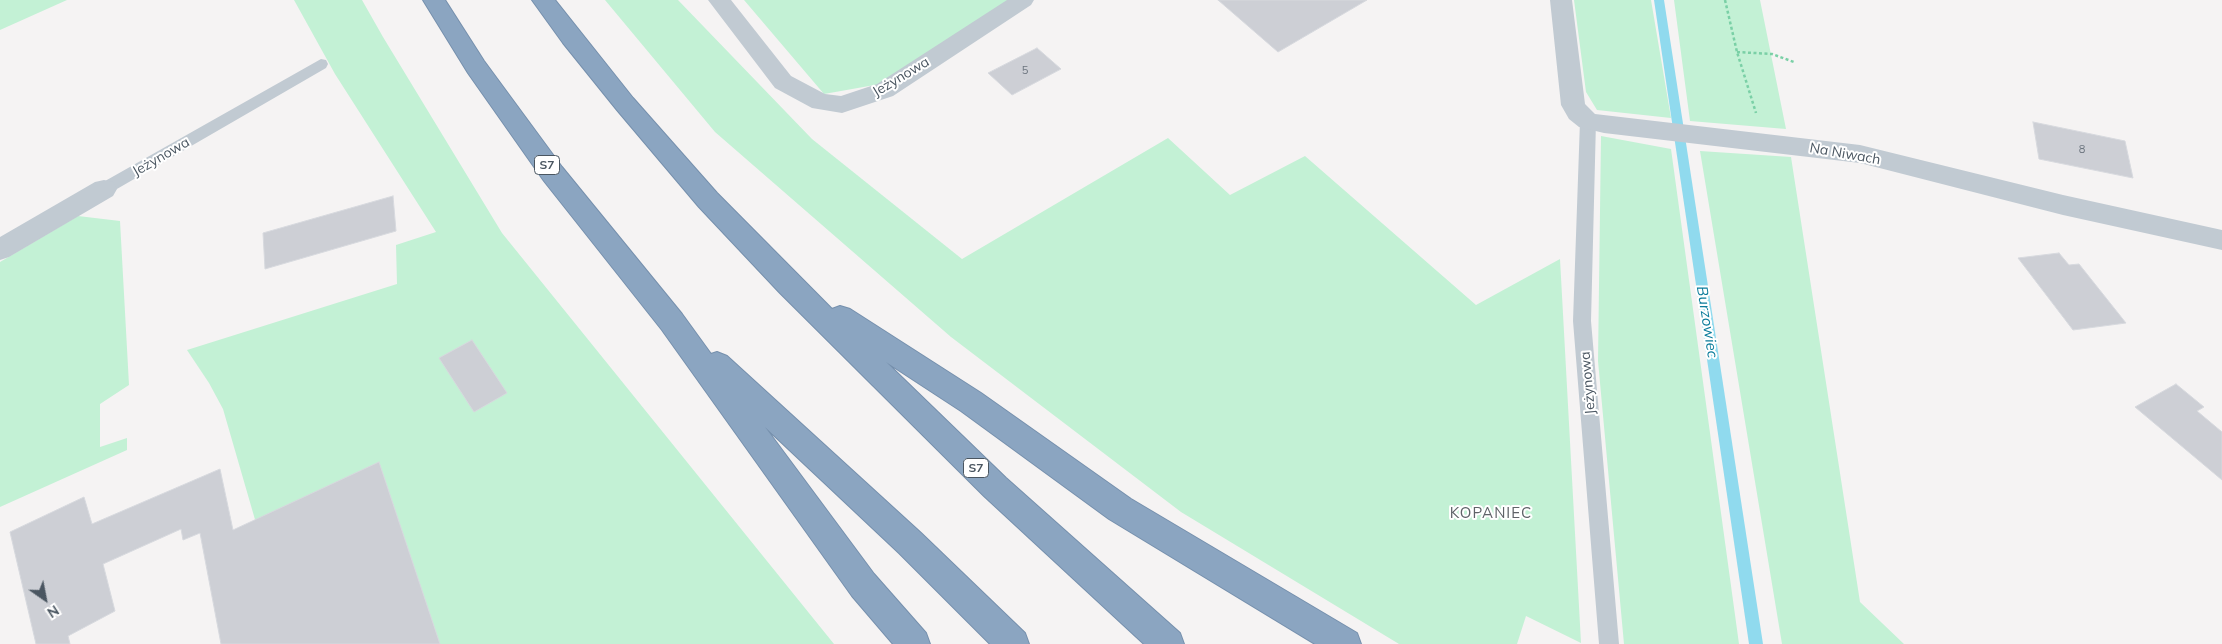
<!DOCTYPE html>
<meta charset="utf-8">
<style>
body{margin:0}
#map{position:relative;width:2222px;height:644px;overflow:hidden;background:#f5f3f3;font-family:Mulish,sans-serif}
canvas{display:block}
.north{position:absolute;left:20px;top:574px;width:50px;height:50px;-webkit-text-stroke:4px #fff;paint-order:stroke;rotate:147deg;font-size:14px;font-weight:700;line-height:20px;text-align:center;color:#4a5661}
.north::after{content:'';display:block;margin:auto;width:18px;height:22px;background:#4a5661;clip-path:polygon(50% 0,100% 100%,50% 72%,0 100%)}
</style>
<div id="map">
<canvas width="2222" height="644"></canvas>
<div class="north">N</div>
</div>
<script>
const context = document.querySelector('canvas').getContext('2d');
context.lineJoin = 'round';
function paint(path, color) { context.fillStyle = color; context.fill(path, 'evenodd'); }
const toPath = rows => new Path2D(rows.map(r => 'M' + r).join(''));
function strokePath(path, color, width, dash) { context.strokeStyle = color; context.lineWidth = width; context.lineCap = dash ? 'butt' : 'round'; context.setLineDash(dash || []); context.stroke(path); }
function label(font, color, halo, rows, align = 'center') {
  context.font = font + ' Mulish,sans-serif'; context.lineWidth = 4; context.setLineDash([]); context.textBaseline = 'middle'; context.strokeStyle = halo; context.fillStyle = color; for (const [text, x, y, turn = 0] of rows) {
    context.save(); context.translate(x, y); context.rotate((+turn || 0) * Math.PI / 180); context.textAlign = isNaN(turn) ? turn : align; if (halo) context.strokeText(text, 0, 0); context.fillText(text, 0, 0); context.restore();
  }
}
paint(toPath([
 [0,0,67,0,0,30],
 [294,0,362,0,383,37,502,233,834,644,291,644,223,409,209,383,187,350,397,284,396,245,436,232,335,74],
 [605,0,678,0,812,139,962,259,1168,138,1230,195,1305,156,1476,305,1560,259,1581,643,1526,616,1517,644,1399,644,1181,512,951,337,715,132],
 [744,0,1016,0,886,83,824,94],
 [1574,0,1651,0,1671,118,1597,110,1586,92],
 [1674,0,1760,0,1786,129,1690,121],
 [1601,136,1671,149,1739,644,1624,644,1598,361],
 [1700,151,1791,157,1860,602,1904,644,1782,644],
 [78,216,120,221,129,385,100,404,100,447,127,438,127,450,0,507,0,262]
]), '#c3f1d5');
paint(toPath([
 [1654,0,1664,0,1763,644,1749,644,1654,0]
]), '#90daee');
const building = toPath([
 [1218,0,1367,0,1278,52,1218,0],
 [1037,48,1061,69,1012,95,988,73,1037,48],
 [2033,122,2125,141,2133,178,2039,159,2033,122],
 [393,196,396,231,265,269,263,233,393,196],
 [2059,253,2069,265,2079,264,2126,323,2073,330,2018,258,2059,253],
 [472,340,507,393,474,412,439,358,472,340],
 [2176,384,2204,407,2197,411,2222,432,2222,480,2135,407,2176,384],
 [379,462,440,644,221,644,200,533,183,540,181,529,103,564,115,611,68,636,70,644,36,644,10,532,84,497,92,524,220,469,233,530,379,462]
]);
paint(building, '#cdcfd5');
strokePath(building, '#d7d9de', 1);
const motorway = toPath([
 [423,0,445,0,484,61,562,167,682,314,711,354,717,352,727,356,921,533,1025,633,1029,644,990,644,899,553,765,427,874,574,926,633,930,644,893,644,852,596,662,330,544,181,468,73,423,0],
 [532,0,555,0,633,98,717,193,832,309,840,306,850,309,981,393,1131,499,1357,633,1361,644,1315,644,1109,519,961,411,886,362,1006,478,1180,633,1184,644,1144,644,984,496,780,293,699,207,617,110,563,43,532,0]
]);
strokePath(motorway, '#7690ad', 2);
strokePath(toPath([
 [1725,0,1737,52,1756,113],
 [1737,52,1772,54,1794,62]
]), '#7ad0a6', 2.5, [3, 2.5]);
paint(toPath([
 [321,59,326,60,328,64,326,68,110,193,104,195,98,193,96,189,98,185,321,59],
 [1588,116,1593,117,1596,121,1591,321,1619,644,1599,644,1573,321,1580,121,1583,117,1588,116]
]), '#c1cad2');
paint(toPath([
 [708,0,731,0,791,76,825,94,841,96,877,84,1007,0,1034,0,1031,5,893,96,842,113,812,108,775,88,708,0],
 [1550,0,1572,0,1585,104,1595,114,1860,145,2063,195,2222,230,2222,250,2063,215,1860,163,1604,133,1579,127,1569,119,1561,105,1550,0],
 [104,180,113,182,117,189,113,196,9,257,0,260,0,237,95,182,104,180]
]), '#c1cad2');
paint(motorway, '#8ba5c1');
label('11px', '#6b747e', null, [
 ["5",1025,71],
 ["8",2082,150]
]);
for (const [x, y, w] of [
 [547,165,25],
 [976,468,25]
]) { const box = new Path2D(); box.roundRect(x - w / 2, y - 9.5, w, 19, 4); context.fillStyle = '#fff'; context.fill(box); strokePath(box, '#4a5661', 1); }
label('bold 12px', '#4a5661', null, [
 ["S7",547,165],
 ["S7",976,468]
]);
label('14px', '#4a5661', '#fff', [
 ["Jeżynowa",901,77,-31],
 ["Na Niwach",1845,154,10],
 ["Jeżynowa",161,157,-30],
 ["Jeżynowa",1588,383,-95]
]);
label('italic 15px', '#0c7c9b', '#fff', [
 ["Burzowiec",1707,322,81]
]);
context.letterSpacing = '1px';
label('15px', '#5f6368', '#fff', [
 ["KOPANIEC",1491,513]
]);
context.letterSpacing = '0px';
</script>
